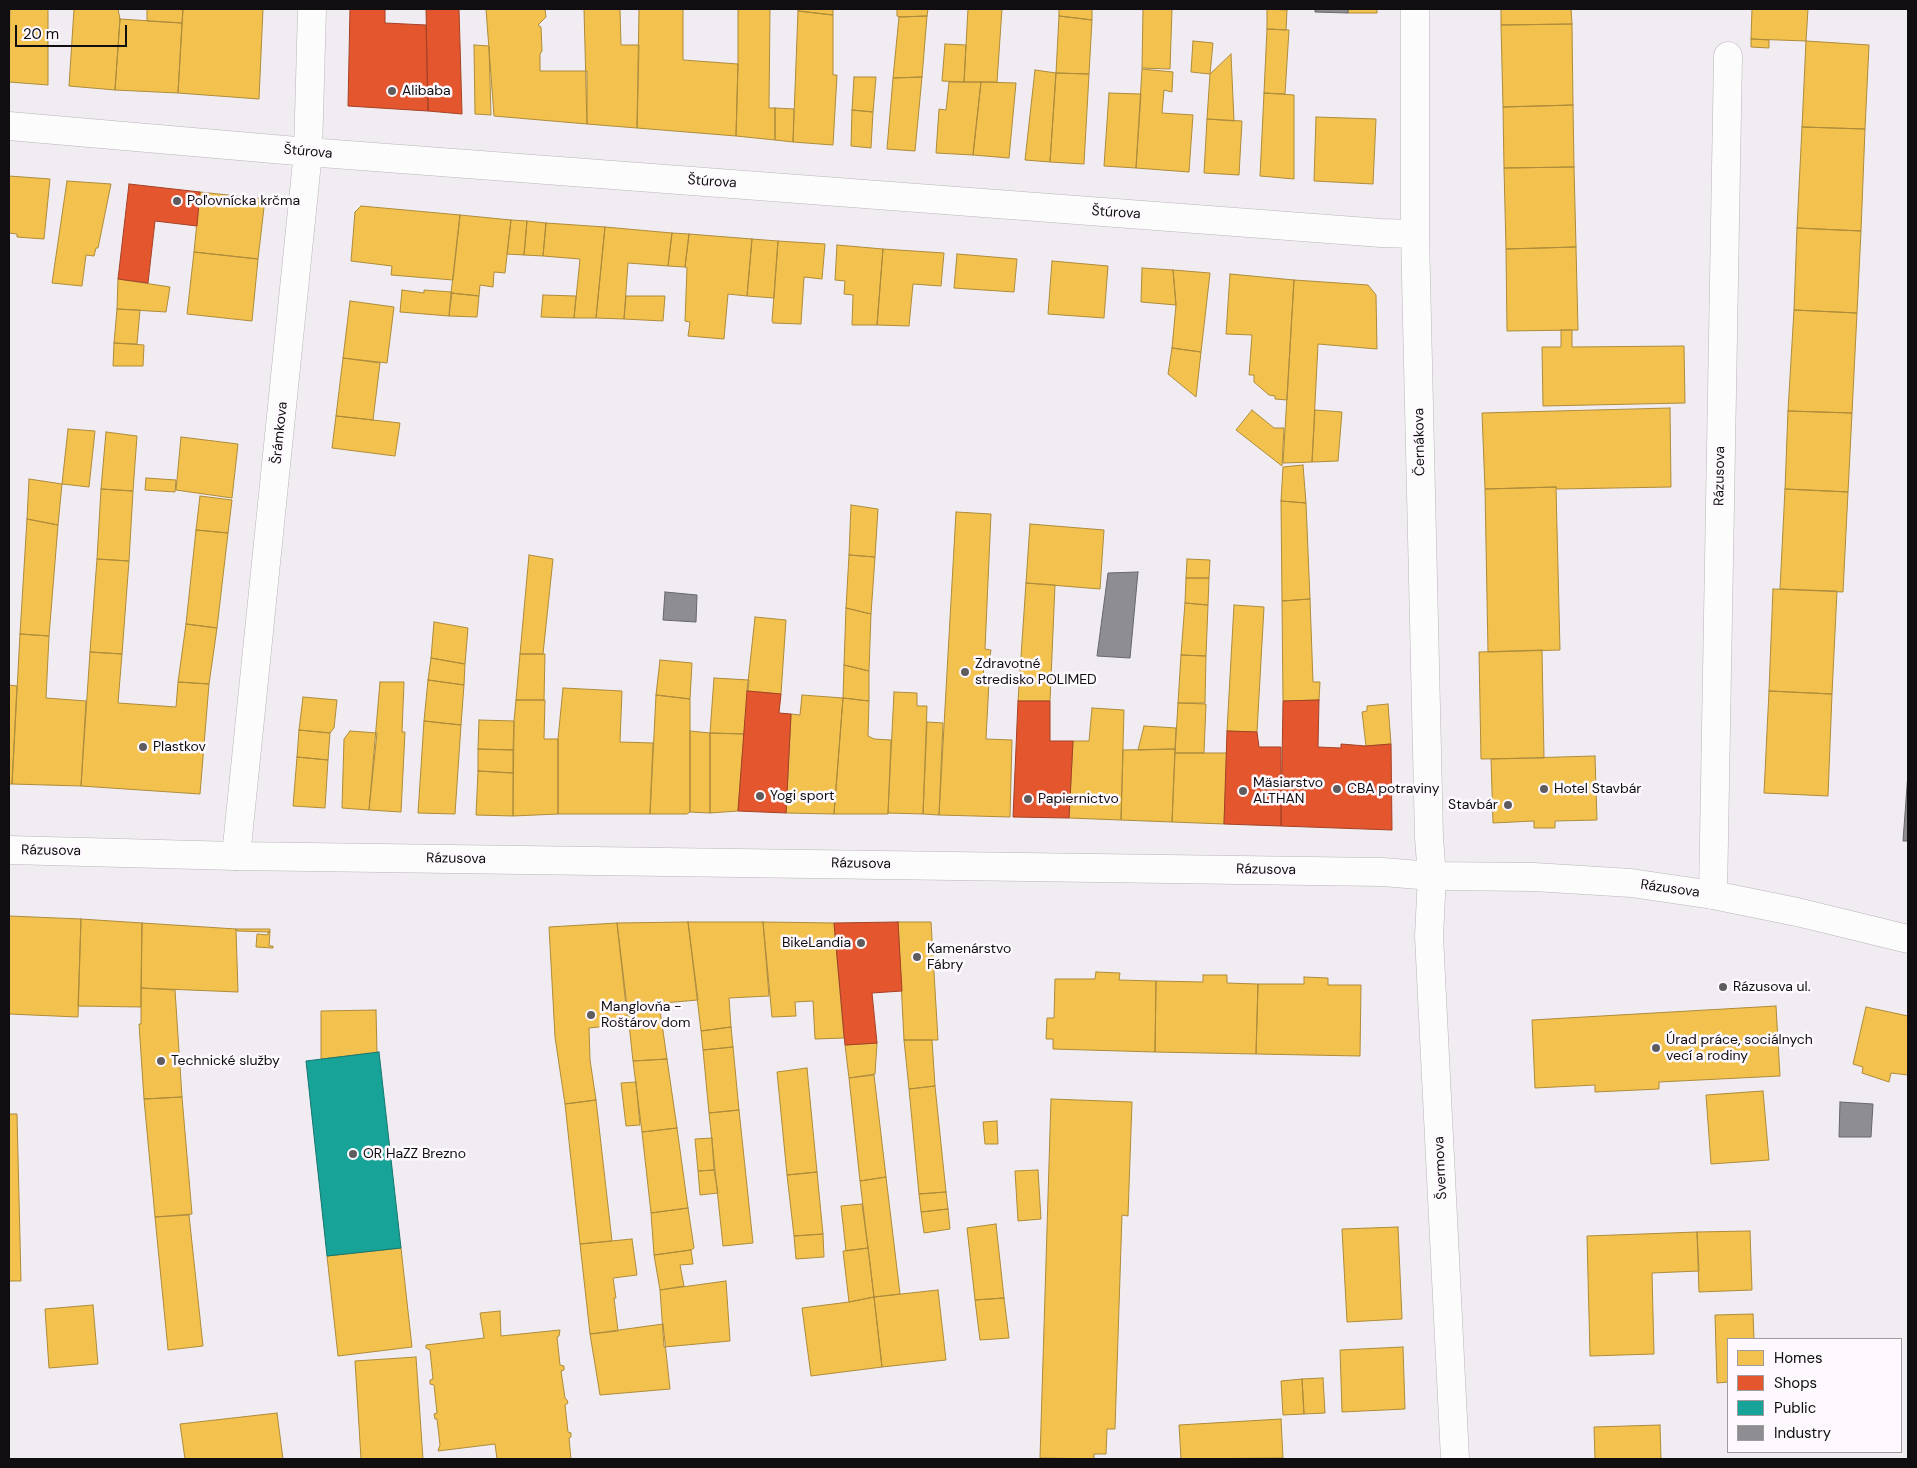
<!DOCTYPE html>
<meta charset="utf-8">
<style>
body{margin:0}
#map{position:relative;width:1917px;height:1468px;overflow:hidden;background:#f0ecf1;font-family:"DM Sans",sans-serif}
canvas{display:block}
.frame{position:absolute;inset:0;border:10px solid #100e10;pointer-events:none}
.legend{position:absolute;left:1727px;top:1338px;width:175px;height:115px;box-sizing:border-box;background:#fef9ff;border:1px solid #9f9b9f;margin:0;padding:6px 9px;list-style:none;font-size:15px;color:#100e10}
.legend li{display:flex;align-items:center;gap:10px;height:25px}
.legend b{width:25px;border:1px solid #9f9b9f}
.scale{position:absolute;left:15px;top:25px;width:112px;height:22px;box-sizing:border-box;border:2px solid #100e10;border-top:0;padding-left:6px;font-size:15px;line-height:18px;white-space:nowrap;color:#100e10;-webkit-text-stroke:4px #fef9ff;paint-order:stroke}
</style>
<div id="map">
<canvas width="1917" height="1468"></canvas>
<div class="frame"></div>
<ul class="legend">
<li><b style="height:14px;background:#f2c14e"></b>Homes</li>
<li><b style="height:14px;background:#e4572e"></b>Shops</li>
<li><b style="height:14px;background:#17a398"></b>Public</li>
<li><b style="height:14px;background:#8d8d92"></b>Industry</li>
</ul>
<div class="scale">20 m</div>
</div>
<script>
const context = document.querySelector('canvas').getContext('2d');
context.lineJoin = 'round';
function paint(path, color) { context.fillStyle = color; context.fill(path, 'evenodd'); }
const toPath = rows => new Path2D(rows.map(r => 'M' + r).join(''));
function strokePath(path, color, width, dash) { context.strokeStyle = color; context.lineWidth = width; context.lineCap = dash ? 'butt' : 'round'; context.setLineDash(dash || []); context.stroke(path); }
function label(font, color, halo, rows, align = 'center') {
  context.font = font + ' "DM Sans",sans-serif'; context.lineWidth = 5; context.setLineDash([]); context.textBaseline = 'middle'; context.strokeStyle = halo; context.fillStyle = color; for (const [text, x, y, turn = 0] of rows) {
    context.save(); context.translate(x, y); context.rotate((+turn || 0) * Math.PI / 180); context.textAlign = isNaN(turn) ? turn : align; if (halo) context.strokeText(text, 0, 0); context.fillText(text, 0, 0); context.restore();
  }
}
const homes = toPath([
 [10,9,48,9,48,85,9,82,10,9],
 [74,9,118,9,120,19,115,90,69,86,74,9],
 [147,9,183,9,182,23,147,21,147,9],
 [183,9,263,9,259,99,178,93,183,9],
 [486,9,545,9,546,17,538,25,541,27,542,51,540,54,540,71,587,71,587,124,494,116,486,9],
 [584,9,620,9,621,45,639,45,637,128,587,124,584,9],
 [639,9,683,9,683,60,738,64,736,136,637,128,639,9],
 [738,9,770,9,769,108,775,108,775,140,736,136,738,64,738,9],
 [798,9,833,9,833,15,798,11,798,9],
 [897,9,928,9,927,16,899,17,897,16,897,9],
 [968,9,1002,9,997,82,964,82,968,9],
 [1059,9,1092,9,1092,20,1059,16,1059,9],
 [1143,9,1172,9,1170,69,1142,68,1143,9],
 [1267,9,1287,10,1286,30,1267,29,1267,9],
 [1348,9,1377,9,1377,13,1348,13,1348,9],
 [1501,9,1571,9,1572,24,1501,25,1501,9],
 [1752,9,1808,9,1806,41,1751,39,1752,9],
 [798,11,833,15,833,75,837,75,833,145,793,142,798,11],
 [927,16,922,77,893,78,899,17,927,16],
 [1059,16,1092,20,1089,74,1056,73,1059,16],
 [120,19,182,23,178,93,115,90,120,19],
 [1572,24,1573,105,1503,107,1501,25,1572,24],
 [1267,29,1289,30,1285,94,1264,93,1267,29],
 [1751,39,1769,40,1769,48,1751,47,1751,39],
 [1193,41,1213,43,1210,74,1191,72,1193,41],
 [1806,41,1869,45,1865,129,1802,127,1806,41],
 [945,44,966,45,964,82,942,81,945,44],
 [474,45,489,46,491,115,475,114,474,45],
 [1231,54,1234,121,1207,119,1210,74,1231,54],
 [1142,69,1173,72,1172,92,1164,90,1162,113,1193,115,1189,172,1136,168,1142,69],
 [1035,70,1056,73,1050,162,1025,160,1035,70],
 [1056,73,1089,74,1084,164,1050,162,1056,73],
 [854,77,876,77,873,112,852,110,854,77],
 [922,77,915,151,887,149,893,78,922,77],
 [949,82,981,82,973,155,936,153,939,109,946,110,949,82],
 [981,82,1016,83,1009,158,973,155,981,82],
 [1109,93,1141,94,1136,168,1104,166,1109,93],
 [1264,93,1294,95,1294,179,1260,176,1264,93],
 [1573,105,1574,167,1504,168,1503,107,1573,105],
 [775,108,794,109,793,142,775,140,775,108],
 [852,110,873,112,871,148,851,146,852,110],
 [1316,117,1376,119,1373,184,1314,181,1316,117],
 [1207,119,1242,121,1239,175,1204,173,1207,119],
 [1802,127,1865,129,1861,231,1797,228,1802,127],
 [1574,167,1576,247,1506,249,1504,168,1574,167],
 [9,176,50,179,44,239,17,237,17,234,9,233,9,176],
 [67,181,111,184,98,248,96,248,94,256,86,255,82,286,52,283,67,181],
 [200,192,265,199,258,259,194,252,200,192],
 [361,206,460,215,453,280,391,275,392,266,351,261,355,212,361,206],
 [460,215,511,220,505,273,494,272,493,287,480,285,479,296,451,293,460,215],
 [511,220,527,221,524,255,507,254,511,220],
 [527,221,546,223,543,256,524,255,527,221],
 [546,223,605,227,596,318,574,318,580,259,543,256,546,223],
 [605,227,672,233,668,266,628,263,624,319,596,318,605,227],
 [1797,228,1861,231,1857,313,1794,310,1797,228],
 [672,233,689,234,685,267,668,266,672,233],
 [689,234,752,239,747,296,728,294,724,339,688,336,690,322,685,321,687,268,685,267,689,234],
 [752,239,778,241,774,298,747,296,752,239],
 [778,241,825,244,822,279,804,277,801,324,773,323,772,321,778,241],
 [837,245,883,249,877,325,852,325,853,295,844,294,845,281,835,280,837,245],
 [1576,247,1578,330,1507,331,1506,249,1576,247],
 [883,249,944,253,941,286,913,284,909,326,877,325,883,249],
 [194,252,258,259,252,321,187,314,194,252],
 [957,254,1017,259,1014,292,954,288,957,254],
 [1052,261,1108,266,1104,318,1048,314,1052,261],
 [1142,268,1173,270,1176,305,1141,302,1142,268],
 [1173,270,1210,273,1201,352,1172,348,1176,305,1173,270],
 [1230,274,1294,280,1287,400,1275,399,1275,396,1269,395,1254,382,1254,375,1249,375,1252,335,1226,334,1230,274],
 [118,279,170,287,166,312,117,309,118,279],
 [1294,280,1368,285,1376,295,1377,349,1318,344,1312,462,1283,463,1294,280],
 [402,290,424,293,424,290,452,292,449,316,400,312,402,290],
 [451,293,479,296,477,317,449,316,451,293],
 [543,295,576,296,574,318,541,317,543,295],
 [626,296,665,296,663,321,624,319,626,296],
 [350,301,394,307,387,363,343,358,350,301],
 [117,309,140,310,137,344,114,343,117,309],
 [1794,310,1857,313,1852,413,1788,411,1794,310],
 [1561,330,1572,330,1572,347,1684,346,1685,403,1543,406,1542,347,1561,347,1561,330],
 [114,343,144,345,143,366,113,366,114,343],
 [1172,348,1201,352,1196,397,1168,374,1172,348],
 [343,358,380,363,373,420,336,416,343,358],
 [1670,408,1671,487,1557,489,1556,487,1485,489,1482,413,1670,408],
 [1252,410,1274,428,1284,428,1282,466,1236,430,1252,410],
 [1315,410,1342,412,1338,461,1312,462,1315,410],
 [1788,411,1852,413,1848,492,1785,489,1788,411],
 [336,416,400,423,395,456,332,448,336,416],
 [68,429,95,431,89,487,62,484,68,429],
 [106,432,137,436,133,491,101,489,106,432],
 [181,437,238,444,232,498,176,490,181,437],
 [1303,465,1306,503,1281,501,1283,467,1303,465],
 [146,478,176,480,175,492,145,490,146,478],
 [29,479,62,484,58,525,27,519,29,479],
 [1556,487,1560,650,1488,652,1485,489,1556,487],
 [101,489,133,491,129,561,97,559,101,489],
 [1785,489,1848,492,1843,592,1780,589,1785,489],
 [200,496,232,500,228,533,196,530,200,496],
 [1281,501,1306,503,1310,599,1282,601,1281,501],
 [851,505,878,509,875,557,849,555,851,505],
 [956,512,991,514,985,649,991,650,989,662,984,662,983,681,989,681,986,739,1012,740,1010,817,939,815,956,512],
 [27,519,58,525,49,636,20,634,27,519],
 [1030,524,1104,530,1100,589,1026,583,1030,524],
 [196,530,228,533,217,628,186,624,196,530],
 [529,555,553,559,543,654,520,654,529,555],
 [849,555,875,557,871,614,846,608,849,555],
 [97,559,129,561,122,654,90,652,97,559],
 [1187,559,1210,560,1209,578,1186,578,1187,559],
 [1186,578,1209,578,1208,605,1185,603,1186,578],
 [1026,583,1055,585,1050,701,1018,701,1026,583],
 [1773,589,1837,591,1832,694,1769,691,1773,589],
 [1310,599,1313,682,1320,682,1319,700,1283,701,1282,601,1310,599],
 [1185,603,1208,605,1206,656,1181,655,1185,603],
 [1234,605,1264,607,1257,732,1227,731,1234,605],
 [846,608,871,614,869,671,844,665,846,608],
 [755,617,786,620,781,694,747,691,755,617],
 [434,622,468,628,465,664,431,658,434,622],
 [186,624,217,628,209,684,178,682,186,624],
 [20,634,49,636,46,698,86,701,81,786,12,784,20,634],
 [1542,650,1544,758,1481,759,1479,652,1542,650],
 [90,652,122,654,118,703,176,707,178,682,209,684,200,794,81,786,90,652],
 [520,654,545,654,544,700,516,700,520,654],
 [1181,655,1206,656,1205,703,1178,703,1181,655],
 [431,658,465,664,464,685,428,680,431,658],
 [660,660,692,663,690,699,656,695,660,660],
 [844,665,869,671,869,701,843,698,844,665],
 [714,678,749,680,744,734,710,733,714,678],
 [428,680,464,685,461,725,424,721,428,680],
 [380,682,404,682,402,732,405,732,401,812,369,810,380,682],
 [9,685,17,686,12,784,9,784,9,685],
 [563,688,622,691,620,742,653,743,650,814,558,814,558,739,563,688],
 [1769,691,1832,694,1828,796,1764,793,1769,691],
 [894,692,917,693,917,706,927,706,923,814,888,813,894,692],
 [656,695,690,699,690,812,687,814,650,814,656,695],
 [802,695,843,698,834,814,786,813,791,714,800,715,802,695],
 [303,697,337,700,334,728,330,733,299,730,303,697],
 [843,698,869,701,868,736,874,739,891,740,888,814,834,814,843,698],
 [516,700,545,700,544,739,558,739,558,814,513,816,514,721,516,700],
 [1178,703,1206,704,1204,753,1175,753,1178,703],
 [1388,704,1391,744,1366,746,1362,712,1367,711,1367,706,1388,704],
 [1092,708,1124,710,1121,820,1069,818,1073,741,1089,741,1092,708],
 [479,720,514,721,513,750,478,749,479,720],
 [424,721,461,725,455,814,418,813,424,721],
 [927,722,943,723,939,815,923,814,927,722],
 [1144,726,1176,728,1175,749,1138,750,1144,726],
 [299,730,330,733,328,760,297,757,299,730],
 [350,731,377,733,369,810,342,808,344,739,350,731],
 [690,731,710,733,710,813,690,812,690,731],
 [710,733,744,734,738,811,710,813,710,733],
 [478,749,513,750,513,773,478,771,478,749],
 [1175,749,1172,822,1121,820,1123,750,1175,749],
 [1175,753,1227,753,1224,824,1172,822,1175,753],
 [1595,756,1597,820,1555,821,1555,828,1534,828,1534,821,1493,823,1491,759,1595,756],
 [297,757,328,760,325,808,293,806,297,757],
 [478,771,513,773,513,816,476,815,478,771],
 [9,916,81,919,78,1017,9,1014,9,916],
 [81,919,142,923,141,1007,78,1006,81,919],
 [688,922,763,922,769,996,729,998,731,1027,701,1031,688,922],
 [688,922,698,1000,627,1006,617,923,688,922],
 [763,922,834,923,844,1038,815,1039,813,1001,795,1002,796,1016,772,1017,763,922],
 [898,922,931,922,938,1040,904,1040,898,922],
 [142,923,236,929,238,992,141,988,142,923],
 [617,923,628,1024,589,1028,590,1060,596,1100,565,1104,555,1037,549,927,617,923],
 [236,929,270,929,270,932,237,931,236,929],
 [268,932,270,932,269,946,273,946,273,948,256,947,257,934,268,935,268,932],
 [1096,972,1120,973,1119,980,1156,981,1155,1052,1053,1049,1053,1039,1046,1039,1047,1018,1054,1018,1055,979,1095,979,1096,972],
 [1203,975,1227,975,1227,983,1258,984,1256,1054,1155,1052,1156,981,1203,982,1203,975],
 [1304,977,1328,978,1328,985,1361,985,1360,1056,1256,1054,1258,984,1304,984,1304,977],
 [141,988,175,990,182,1097,144,1099,139,1024,141,1024,141,988],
 [659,1003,667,1059,633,1061,627,1006,659,1003],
 [1776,1006,1780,1076,1659,1082,1659,1089,1595,1092,1595,1085,1535,1088,1532,1020,1776,1006],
 [1866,1007,1908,1016,1908,1075,1891,1073,1889,1082,1862,1073,1863,1067,1853,1064,1866,1007],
 [376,1010,377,1053,321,1059,321,1011,376,1010],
 [731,1027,733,1047,703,1050,701,1031,731,1027],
 [904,1040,932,1040,935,1086,909,1089,904,1040],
 [877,1043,875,1074,849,1078,845,1045,877,1043],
 [733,1047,739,1110,709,1113,703,1050,733,1047],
 [667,1059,677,1128,642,1132,633,1061,667,1059],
 [807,1068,817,1172,787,1175,777,1072,807,1068],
 [874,1075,886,1177,860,1181,849,1078,874,1075],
 [636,1082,640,1125,626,1126,621,1083,636,1082],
 [935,1086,946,1192,919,1194,909,1089,935,1086],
 [1763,1091,1769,1160,1711,1164,1706,1095,1763,1091],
 [182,1097,192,1214,155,1217,144,1099,182,1097],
 [1051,1099,1132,1102,1128,1216,1122,1215,1115,1429,1107,1429,1106,1454,1094,1454,1094,1459,1040,1458,1051,1099],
 [596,1100,612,1241,580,1244,565,1104,596,1100],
 [739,1110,753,1243,723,1246,709,1113,739,1110],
 [9,1114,17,1114,21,1281,9,1281,9,1114],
 [997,1121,998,1144,985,1144,983,1122,997,1121],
 [677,1128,688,1208,651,1213,642,1132,677,1128],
 [712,1138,714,1170,698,1171,695,1139,712,1138],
 [714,1170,718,1193,700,1195,698,1171,714,1170],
 [1038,1170,1041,1219,1018,1221,1015,1171,1038,1170],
 [817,1172,823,1234,794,1236,787,1175,817,1172],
 [886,1177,900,1294,874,1297,860,1181,886,1177],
 [946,1192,948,1209,921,1212,919,1194,946,1192],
 [862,1204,868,1248,846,1251,841,1206,862,1204],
 [688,1208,694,1248,691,1250,654,1255,651,1213,688,1208],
 [948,1209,950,1229,924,1233,921,1212,948,1209],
 [189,1215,203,1346,168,1350,155,1217,189,1215],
 [996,1224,1004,1298,975,1300,967,1228,996,1224],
 [1398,1227,1402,1319,1347,1322,1342,1229,1398,1227],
 [1750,1231,1752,1290,1699,1292,1697,1232,1750,1231],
 [1697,1232,1699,1271,1652,1273,1654,1354,1590,1356,1587,1236,1697,1232],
 [823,1234,824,1257,796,1259,794,1236,823,1234],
 [632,1239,637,1275,613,1278,616,1298,614,1298,618,1331,590,1334,580,1244,632,1239],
 [401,1248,412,1347,338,1356,327,1256,401,1248],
 [868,1248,874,1297,849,1302,843,1251,868,1248],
 [691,1250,693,1264,680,1265,684,1286,660,1290,654,1255,691,1250],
 [726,1281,730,1341,664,1347,660,1290,726,1281],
 [938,1290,946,1360,882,1367,874,1297,938,1290],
 [874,1297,882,1367,811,1376,802,1308,849,1302,874,1297],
 [1004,1298,1009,1338,980,1340,975,1300,1004,1298],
 [93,1305,98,1364,49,1368,45,1309,93,1305],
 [500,1311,501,1336,560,1330,559,1336,557,1337,560,1365,564,1366,564,1370,561,1371,565,1398,567,1400,568,1403,565,1405,568,1432,571,1433,571,1437,569,1438,571,1459,497,1459,495,1444,438,1451,440,1445,437,1419,435,1419,434,1414,437,1413,434,1385,430,1384,430,1380,433,1379,430,1350,426,1348,426,1345,484,1338,480,1313,500,1311],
 [1753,1314,1754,1339,1728,1339,1728,1382,1717,1383,1715,1315,1753,1314],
 [663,1324,670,1389,600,1395,590,1334,663,1324],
 [1403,1347,1405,1409,1342,1412,1340,1350,1403,1347],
 [416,1357,423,1459,361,1459,355,1361,416,1357],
 [1323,1378,1325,1413,1304,1414,1302,1379,1323,1378],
 [1302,1379,1304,1414,1283,1415,1281,1381,1302,1379],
 [277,1413,283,1459,185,1459,180,1424,277,1413],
 [1281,1419,1283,1458,1181,1459,1179,1425,1281,1419],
 [1660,1425,1661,1459,1595,1459,1594,1427,1660,1425]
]);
paint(homes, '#f2c14e');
strokePath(homes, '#ae8b3b', 1);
const shops = toPath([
 [350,9,385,9,385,23,426,25,428,111,348,106,350,9],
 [426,9,459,9,462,114,428,111,426,9],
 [129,184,200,192,197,226,155,221,148,283,118,279,129,184],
 [747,691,781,694,779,713,791,714,786,813,738,811,747,691],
 [1319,700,1318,747,1341,748,1341,744,1366,746,1391,744,1392,830,1281,826,1283,701,1319,700],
 [1018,701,1050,701,1050,741,1073,741,1069,818,1013,817,1018,701],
 [1227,731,1257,732,1259,747,1281,747,1281,826,1224,824,1227,731],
 [898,922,902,991,872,993,877,1043,845,1045,834,923,898,922]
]);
paint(shops, '#e4572e');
strokePath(shops, '#a44125', 1);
const public = toPath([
 [379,1052,401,1248,327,1256,306,1061,379,1052]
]);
paint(public, '#17a398');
strokePath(public, '#15766f', 1);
const industry = toPath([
 [1315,9,1348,9,1348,13,1315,12,1315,9],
 [1138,572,1130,658,1097,656,1108,573,1138,572],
 [665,592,697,595,696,622,663,620,665,592],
 [1908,773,1908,841,1903,841,1908,773],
 [1840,1102,1873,1104,1871,1137,1839,1137,1840,1102]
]);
paint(industry, '#8d8d92');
strokePath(industry, '#68676b', 1);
const street = toPath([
 [1415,9,1415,234,1429,838,1432,876],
 [9,126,308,152,1381,233,1415,234],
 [236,856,308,152,312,9],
 [1713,895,1728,56]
]);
const secondary = toPath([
 [9,850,236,856,1382,872,1432,876,1534,877,1631,883,1713,895,1797,912,1908,939],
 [1432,876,1429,936,1455,1459]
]);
strokePath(street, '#b8b5b8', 29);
strokePath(secondary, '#b8b5b8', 29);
strokePath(street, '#fdfcfd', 28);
strokePath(secondary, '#fdfcfd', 28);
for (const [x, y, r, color] of [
 [392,91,5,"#5e5c5f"],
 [177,201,5,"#5e5c5f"],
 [965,672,5,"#5e5c5f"],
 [143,747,5,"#5e5c5f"],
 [1337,789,5,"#5e5c5f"],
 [1544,789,5,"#5e5c5f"],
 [1243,791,5,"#5e5c5f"],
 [760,796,5,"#5e5c5f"],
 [1028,799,5,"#5e5c5f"],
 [1508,805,5,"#5e5c5f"],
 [861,943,5,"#5e5c5f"],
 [917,957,5,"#5e5c5f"],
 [1723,987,5,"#5e5c5f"],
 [591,1015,5,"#5e5c5f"],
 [1656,1048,5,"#5e5c5f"],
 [161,1061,5,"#5e5c5f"],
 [353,1154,5,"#5e5c5f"]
]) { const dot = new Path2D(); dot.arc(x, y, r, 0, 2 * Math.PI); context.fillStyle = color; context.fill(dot); strokePath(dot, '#fef9ff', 2); }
label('14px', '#100e10', '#fef9ff', [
 ["Alibaba",402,91],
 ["Poľovnícka krčma",187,201],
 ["Zdravotné",975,664],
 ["stredisko POLIMED",975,680],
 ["Plastkov",153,747],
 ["Mäsiarstvo",1253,783],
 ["ALTHAN",1253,799],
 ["CBA potraviny",1347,789],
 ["Hotel Stavbár",1554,789],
 ["Yogi sport",770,796],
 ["Papiernictvo",1038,799],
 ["Stavbár",1498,805,"right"],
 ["BikeLandia",851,943,"right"],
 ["Kamenárstvo",927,949],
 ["Fábry",927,965],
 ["Rázusova ul.",1733,987],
 ["Manglovňa -",601,1007],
 ["Roštárov dom",601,1023],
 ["Úrad práce, sociálnych",1666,1040],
 ["vecí a rodiny",1666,1056],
 ["Technické služby",171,1061],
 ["OR HaZZ Brezno",363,1154]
], 'left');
label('14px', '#100e10', '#fef9ff', [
 ["Štúrova",308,152,5],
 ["Štúrova",712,182,4],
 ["Štúrova",1116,213,4],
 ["Šrámkova",280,433,-84],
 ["Černákova",1420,442,-91],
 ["Rázusova",1720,476,-89],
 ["Rázusova",51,851,1],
 ["Rázusova",456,859,1],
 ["Rázusova",861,864,1],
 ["Rázusova",1266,870,1],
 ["Rázusova",1670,889,8],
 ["Švermova",1441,1168,-93]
]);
</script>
